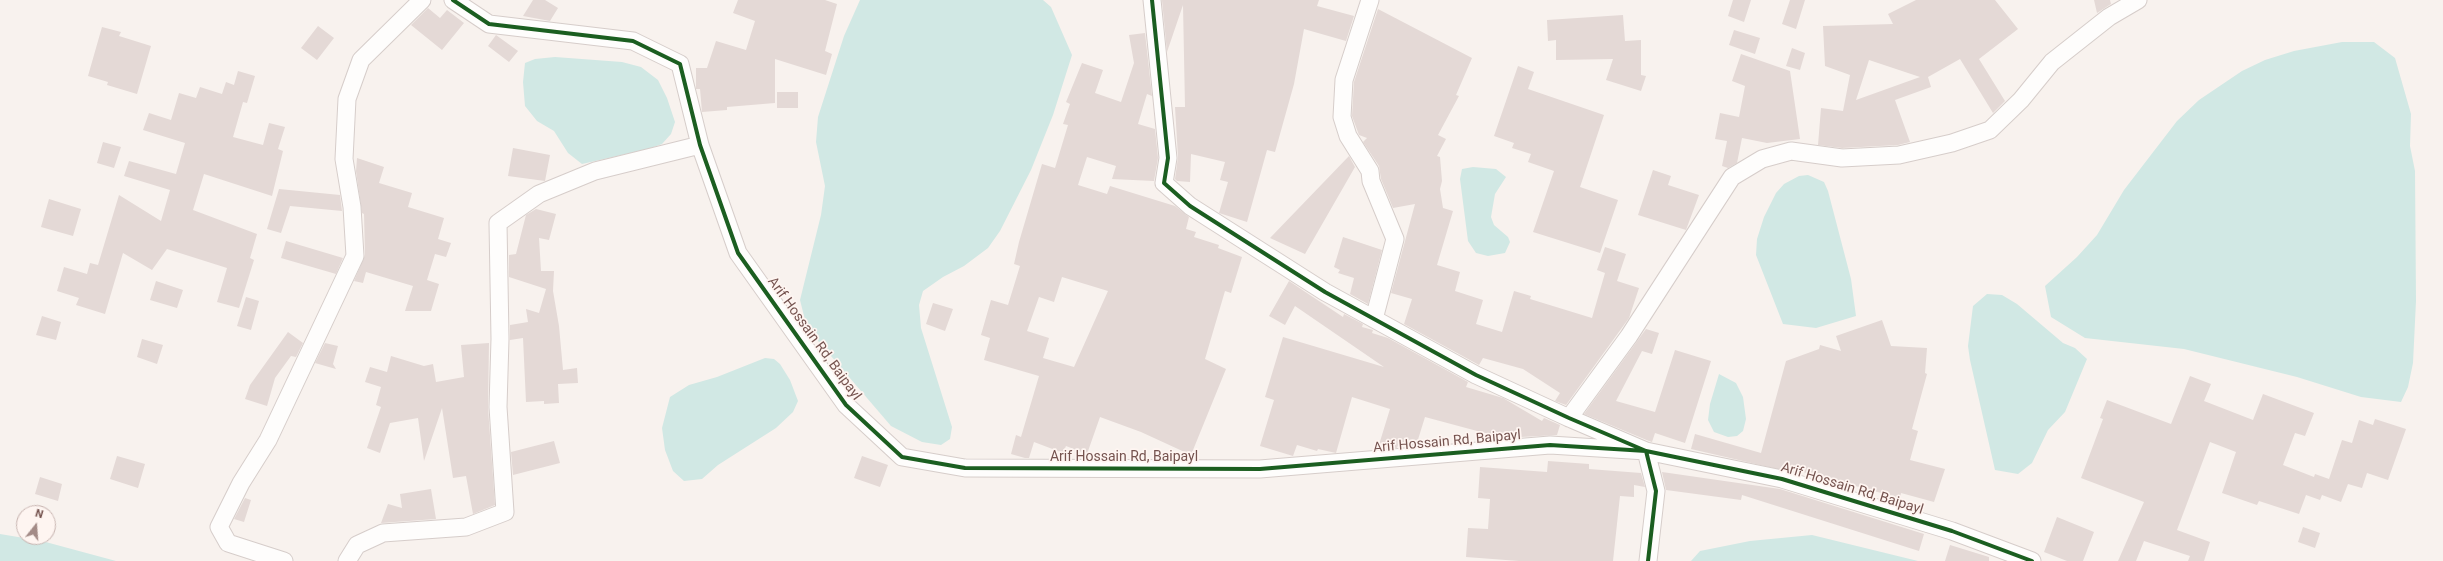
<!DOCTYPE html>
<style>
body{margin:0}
#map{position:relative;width:2443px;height:561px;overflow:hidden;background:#f8f2ee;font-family:Roboto,sans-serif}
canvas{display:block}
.north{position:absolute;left:16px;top:505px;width:40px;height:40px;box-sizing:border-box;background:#fef5f1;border:1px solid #c7b4b0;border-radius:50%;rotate:17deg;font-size:11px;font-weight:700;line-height:16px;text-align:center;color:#75534f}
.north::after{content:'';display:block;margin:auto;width:14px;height:18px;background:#a38b87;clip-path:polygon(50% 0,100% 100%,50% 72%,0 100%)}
</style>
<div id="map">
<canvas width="2443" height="561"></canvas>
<div class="north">N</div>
</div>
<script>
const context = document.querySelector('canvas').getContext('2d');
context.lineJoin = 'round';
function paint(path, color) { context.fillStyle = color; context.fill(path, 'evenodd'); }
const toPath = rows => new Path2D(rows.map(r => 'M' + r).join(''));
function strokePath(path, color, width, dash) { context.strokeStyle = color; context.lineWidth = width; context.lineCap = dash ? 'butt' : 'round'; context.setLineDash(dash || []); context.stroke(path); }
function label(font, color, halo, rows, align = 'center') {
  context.font = font + ' Roboto,sans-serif'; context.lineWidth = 3.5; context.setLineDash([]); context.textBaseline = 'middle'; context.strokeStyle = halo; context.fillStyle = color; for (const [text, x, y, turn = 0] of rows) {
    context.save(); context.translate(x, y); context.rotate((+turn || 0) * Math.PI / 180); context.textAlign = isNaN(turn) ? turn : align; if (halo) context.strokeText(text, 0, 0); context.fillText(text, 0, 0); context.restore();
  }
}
paint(toPath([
 [860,0,1043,0,1051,7,1072,55,1053,115,1031,170,1000,231,988,248,964,266,943,277,923,291,919,305,921,328,952,427,950,439,941,445,922,442,891,426,807,328,800,300,821,215,825,186,816,142,818,117,844,36],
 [2342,42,2374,42,2395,58,2411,114,2410,146,2415,171,2416,301,2413,363,2408,387,2401,402,2361,397,2297,377,2184,349,2085,338,2051,317,2045,286,2077,257,2097,235,2124,190,2177,121,2199,100,2242,71,2265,60,2294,51],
 [555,57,622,62,641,67,658,80,667,98,675,122,671,134,662,144,648,149,582,164,568,153,554,131,537,121,525,106,523,82,525,63,535,59],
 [1473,167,1496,169,1506,177,1495,194,1491,217,1494,225,1508,237,1510,242,1505,253,1488,256,1476,253,1468,241,1460,179,1462,169],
 [1808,175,1824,182,1828,191,1851,279,1856,316,1816,328,1783,324,1756,255,1757,239,1764,217,1776,193,1784,184,1799,176],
 [1987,294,2002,295,2017,304,2063,343,2075,348,2087,359,2065,412,2048,430,2032,463,2018,474,1995,470,1970,360,1968,346,1973,306],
 [765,358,774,359,780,364,790,380,798,401,793,412,776,428,718,465,702,479,684,481,673,471,665,450,662,428,670,397,689,385,717,377],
 [1719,374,1736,383,1743,397,1746,419,1743,431,1737,436,1728,437,1714,432,1708,420,1710,404],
 [0,534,42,541,116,561,0,561],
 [1812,535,1918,561,1691,561,1700,551,1750,541]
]), '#d1e8e4');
paint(toPath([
 [533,0,545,0,558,8,550,21,523,16],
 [738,0,825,0,837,4,825,51,832,54,826,75,775,59,775,103,727,107,727,110,702,112,700,89,696,89,696,68,707,68,716,41,746,50,755,21,733,13],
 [1162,0,1319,0,1317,6,1354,16,1346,41,1304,29,1294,84,1275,152,1267,150,1247,222,1219,213,1228,182,1220,180,1225,162,1191,154,1190,182,1177,181,1175,179,1178,157,1175,107,1185,107,1183,5,1167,52],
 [1733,0,1751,0,1744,22,1728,16],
 [1790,0,1805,0,1796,29,1782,24],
 [1916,0,1995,0,2018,29,1979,59,2005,101,1993,113,1960,59,1928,77,1931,87,1895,100,1910,142,1898,145,1842,148,1818,145,1821,108,1843,111,1850,75,1825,66,1823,26,1893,24,1888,14],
 [1869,60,1920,77,1856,100],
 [2094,0,2110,0,2111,4,2097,13],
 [428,8,440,18,447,10,464,23,442,50,411,25],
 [1378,9,1472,58,1456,95,1459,96,1438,135,1446,139,1437,156,1440,157,1442,181,1440,189,1443,208,1453,211,1437,265,1460,272,1455,291,1483,300,1476,324,1502,332,1514,291,1531,296,1530,299,1592,318,1605,273,1597,270,1605,247,1626,254,1617,281,1639,288,1629,318,1566,405,1555,401,1560,393,1523,369,1483,358,1479,365,1404,324,1412,299,1391,293,1415,204,1393,208,1381,179,1379,166,1363,142,1367,138,1359,135,1352,116,1354,82],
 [1623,15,1625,41,1641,40,1641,75,1646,76,1641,91,1606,80,1613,59,1556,60,1556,40,1548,41,1547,20],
 [318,26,334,38,317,60,301,48],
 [102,27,121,32,119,36,151,46,137,94,107,85,108,82,88,76],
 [1734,30,1760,38,1755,54,1729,45],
 [1145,33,1152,96,1147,94,1138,124,1155,129,1158,158,1154,181,1112,179,1116,166,1087,157,1078,185,1107,194,1110,186,1175,206,1189,217,1186,229,1196,232,1194,237,1219,245,1218,248,1242,257,1231,293,1225,291,1205,359,1226,369,1191,455,1141,432,1100,417,1087,454,1066,446,1063,453,1034,442,1029,458,1025,458,1011,454,1016,435,1021,437,1039,376,984,360,990,338,981,335,991,300,1008,305,1020,266,1014,264,1019,242,1042,164,1055,168,1068,125,1063,124,1070,104,1066,102,1082,63,1103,70,1095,93,1121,102,1134,63,1129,35],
 [1062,277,1108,291,1074,367,1043,358,1049,338,1027,331,1039,297,1054,302],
 [496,35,518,51,509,62,488,46],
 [1792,48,1805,53,1800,70,1786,66],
 [1741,54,1790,71,1800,139,1767,143,1742,138,1737,163,1728,168,1722,166,1727,141,1715,139,1720,113,1739,117,1745,86,1732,81],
 [1518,66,1534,72,1528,89,1604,115,1580,187,1618,200,1600,253,1533,232,1554,171,1528,162,1531,154,1512,148,1514,143,1494,136],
 [238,71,255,76,247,103,243,102,233,137,263,145,269,123,285,127,278,149,283,151,272,196,204,174,193,210,257,234,250,258,254,260,239,308,217,302,227,268,167,249,152,270,123,253,105,314,76,305,79,298,57,291,64,267,87,274,90,263,98,265,119,195,161,221,170,190,124,176,129,161,176,174,185,143,143,130,149,113,171,120,179,93,196,98,200,87,222,94,226,82,234,85],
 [777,92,798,92,798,108,777,108],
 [103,142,121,147,114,168,97,163],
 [513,148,550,155,545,181,508,176],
 [1349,156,1355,167,1305,254,1270,238],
 [357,158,384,167,379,183,412,193,408,207,444,218,438,239,451,243,446,257,435,254,427,280,439,284,431,311,405,311,413,286,366,272,363,283,354,281,365,255,364,214,362,213,356,171],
 [1653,170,1671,176,1668,185,1699,195,1686,230,1638,215],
 [279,189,340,195,342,211,290,206,281,233,267,229],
 [49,199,81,209,73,236,41,227],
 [536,209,556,214,549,240,539,238,541,271,554,271,553,291,559,326,563,370,577,368,578,383,558,384,559,403,544,404,544,401,526,402,523,338,510,340,510,325,528,322,526,309,539,313,546,289,509,277,509,255,516,254,526,215],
 [1343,237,1382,250,1368,304,1350,294,1354,278,1338,273,1340,270,1334,267],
 [286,241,343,258,336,274,281,258],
 [156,281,183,290,177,308,150,300],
 [1289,281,1343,317,1344,314,1363,324,1362,327,1373,330,1372,333,1388,338,1468,382,1466,387,1503,398,1542,421,1544,418,1560,425,1557,435,1521,437,1492,435,1425,417,1416,446,1398,445,1397,448,1380,449,1378,448,1390,409,1352,397,1336,453,1318,449,1317,451,1297,445,1293,456,1260,446,1274,400,1265,397,1283,337,1384,367,1295,306,1285,325,1269,316],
 [246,297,259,301,251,330,237,326],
 [933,303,953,309,945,331,926,324],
 [42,316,61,322,56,340,36,335],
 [1882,320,1891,346,1927,348,1925,373,1927,374,1912,429,1918,431,1910,460,1945,469,1934,502,1901,493,1900,498,1799,471,1799,474,1691,449,1695,434,1761,453,1786,361,1819,349,1820,345,1841,351,1836,336],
 [1646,329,1659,333,1652,354,1642,351,1616,401,1655,412,1675,350,1711,361,1685,443,1655,433,1652,442,1649,441,1584,414],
 [288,332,303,343,296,357,291,356,275,378,267,406,245,399,250,385],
 [142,339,163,345,157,364,137,357],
 [325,343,338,346,333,364,336,369,315,363],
 [489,343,488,408,495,505,473,514,466,476,453,478,442,408,424,461,418,418,390,423,380,453,367,448,381,407,376,405,381,387,365,382,370,367,387,372,391,356,424,366,433,364,436,382,464,377,461,345],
 [2190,376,2211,384,2204,401,2253,420,2263,394,2314,413,2305,436,2295,433,2283,465,2314,477,2315,474,2329,479,2342,440,2352,443,2359,420,2373,425,2375,419,2406,429,2388,480,2367,473,2362,488,2348,484,2341,502,2322,495,2320,500,2306,495,2299,514,2259,501,2257,505,2222,493,2236,452,2210,442,2177,530,2210,542,2204,561,2188,561,2190,556,2144,541,2136,561,2118,561,2144,502,2081,478,2103,419,2100,418,2107,400,2171,424],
 [554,441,560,463,513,475,511,452],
 [117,456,145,464,138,488,110,479],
 [862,456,888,465,880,487,854,478],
 [1548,461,1589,464,1589,469,1641,473,1645,487,1634,485,1634,497,1620,496,1613,561,1519,561,1466,557,1468,528,1488,529,1490,499,1478,498,1480,467,1547,472],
 [1662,472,1780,489,1924,534,1919,551,1742,495,1741,500,1666,490],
 [40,477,62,484,58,501,35,494],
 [431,489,436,519,381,523,388,504,402,508,400,494],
 [245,498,251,500,244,522,234,519],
 [2057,517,2094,532,2083,561,2067,561,2044,552],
 [2303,527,2320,533,2315,548,2298,542],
 [1950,545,1989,557,1989,561,1945,561]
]), '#e4d9d6');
const street = toPath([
 [453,0,489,24,633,41,680,64,700,145,738,253,846,405,902,457,965,468,1260,469,1550,445,1646,451,1782,479,1952,531,2032,561],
 [1152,0,1168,158,1164,183,1190,206,1325,292,1476,375,1569,418,1646,451,1656,491,1648,561],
 [1370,0,1344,80,1342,117,1348,136,1370,171,1371,181,1395,239,1374,319],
 [1569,418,1629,336,1732,177,1762,159,1791,151,1842,158,1899,155,1952,143,1990,130,2021,100,2052,62,2109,17,2138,0],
 [284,561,228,543,219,527,241,483,268,440,355,256,352,207,344,159,347,99,361,60,422,0],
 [347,561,357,545,383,533,466,527,505,512,498,407,500,339,498,223,539,194,595,171,700,145]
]);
strokePath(street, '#d6cdca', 19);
strokePath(street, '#fefdfc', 17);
strokePath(toPath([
 [453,0,489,24,633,41,680,64,700,145,738,253,846,405,902,457,965,468,1260,469,1550,445,1646,451,1782,479,1952,531,2032,561],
 [1152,0,1168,158,1164,183,1190,206,1325,292,1476,375,1569,418,1646,451,1656,491,1648,561]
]), '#1b5e20', 4);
label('14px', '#75534f', '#fef5f1', [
 ["Arif Hossain Rd, Baipayl",814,339,54],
 ["Arif Hossain Rd, Baipayl",1447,442,-5],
 ["Arif Hossain Rd, Baipayl",1124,457],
 ["Arif Hossain Rd, Baipayl",1852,489,17]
]);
</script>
